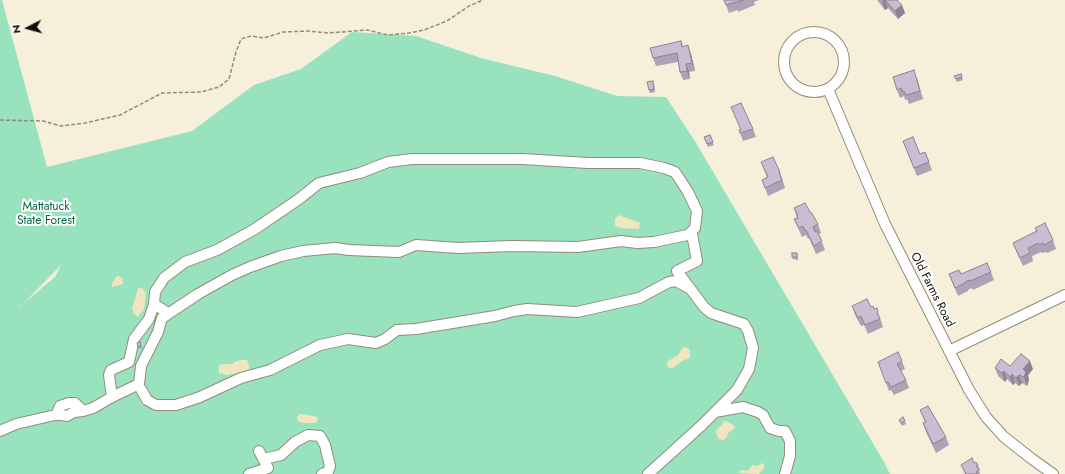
<!DOCTYPE html>
<style>
body{margin:0}
#map{position:relative;width:1065px;height:474px;overflow:hidden;background:#f6efd9;font-family:Jost,sans-serif}
canvas{display:block}
.north{position:absolute;left:8px;top:8px;width:40px;height:40px;-webkit-text-stroke:3px #fff;paint-order:stroke;rotate:264deg;font-size:11px;font-weight:700;line-height:16px;text-align:center;color:#100e07}
.north::after{content:'';display:block;margin:auto;width:14px;height:18px;background:#100e07;clip-path:polygon(50% 0,100% 100%,50% 72%,0 100%)}
</style>
<div id="map">
<canvas width="1065" height="474"></canvas>
<div class="north">N</div>
</div>
<script>
const context = document.querySelector('canvas').getContext('2d');
context.lineJoin = 'round';
function paint(path, color) { context.fillStyle = color; context.fill(path, 'evenodd'); }
const toPath = rows => new Path2D(rows.map(r => 'M' + r).join(''));
function strokePath(path, color, width, dash) { context.strokeStyle = color; context.lineWidth = width; context.lineCap = dash ? 'butt' : 'round'; context.setLineDash(dash || []); context.stroke(path); }
function label(font, color, halo, rows, align = 'center') {
  context.font = font + ' Jost,sans-serif'; context.lineWidth = 4; context.setLineDash([]); context.textBaseline = 'middle'; context.strokeStyle = halo; context.fillStyle = color; for (const [text, x, y, turn = 0] of rows) {
    context.save(); context.translate(x, y); context.rotate((+turn || 0) * Math.PI / 180); context.textAlign = isNaN(turn) ? turn : align; if (halo) context.strokeText(text, 0, 0); context.fillText(text, 0, 0); context.restore();
  }
}
paint(toPath([
 [0,0,2,0,47,167,192,131,254,85,301,69,352,32,416,36,481,58,555,76,617,96,666,97,696,143,884,462,890,474,0,474],
 [61,265,55,277,18,308,19,308]
]), '#98e2be');
paint(toPath([
 [619,215,640,223,639,229,620,228,615,226,615,218],
 [117,276,119,276,122,278,123,284,112,287,112,283],
 [138,288,142,288,146,293,144,310,137,317,133,312,132,309],
 [683,347,687,348,690,350,690,358,682,361,673,368,669,368,666,363,668,361,678,355],
 [241,360,247,360,249,365,249,369,246,371,227,375,219,373,219,365,225,364,232,364,236,361],
 [300,414,314,416,317,417,318,420,315,423,302,423,298,421,297,417],
 [724,421,726,421,735,426,734,429,728,433,727,437,724,440,718,439,716,432,717,429,721,426],
 [762,463,764,464,765,467,759,474,738,473,741,470,748,471,752,465,757,466]
]), '#efe6c0');
const minor = toPath([
 '784 62a30 30 0 1 1 60 0a30 30 0 1 1-60 0Z',
 [828,89,885,224,969,390,986,417,1004,437,1032,459,1053,474],
 [154,304,155,292,164,278,185,262,217,250,255,229,299,199,319,183,360,173,388,162,412,159,522,159,588,163,640,163,664,168,675,172,688,192,697,211,695,228,689,234],
 [949,351,1065,295],
 [141,389,147,400,156,405,176,405,200,397,241,378,270,370,320,345,348,339,376,343,385,339,397,330,416,329,495,316,514,311,527,309,577,312,639,298,669,282,676,281,687,287],
 [112,397,109,375,111,370,129,362,134,339,149,319,154,304,168,313],
 [83,411,75,403,69,403,60,406,58,411,61,415,67,416,74,412,83,411,93,408,112,397,139,384,141,366,158,332,162,318,198,294,232,275,250,267,281,256,303,251,335,248,349,250,399,252,416,245,458,248,511,246,578,247,621,241,637,243,654,242,692,234,697,261,677,271,704,307,711,313,744,324,748,331,753,348,749,369,737,390,715,412],
 [0,431,16,424,55,415,61,415],
 [263,459,281,455,295,442,308,435,320,436,325,445,330,466,328,472,322,474],
 [249,474,268,468,259,451],
 [648,474,701,426,715,412,743,407,758,412,763,415,770,428,779,431,785,431,790,441,790,456,785,474]
]);
strokePath(minor, '#938c78', 12);
strokePath(toPath([
 [0,120,43,121,61,126,85,123,120,115,162,93,201,92,219,87,229,79,236,52,241,39,251,36,264,38,283,32,307,31,328,33,367,30,388,35,409,33,424,30,447,21,469,6,483,0]
]), '#908b7c', 1.5, [4, 2]);
strokePath(minor, '#fff', 10);
paint(toPath([
 [724,0,759,0,754,2,755,5,738,12,738,10,729,13],
 [877,0,897,0,905,13,898,19,888,8,885,10],
 [681,41,683,46,691,54,695,71,689,72,690,79,683,80,680,72,678,62,656,66,653,58],
 [961,74,963,80,957,82,954,76],
 [917,78,923,99,909,104,907,99,905,100,904,96,900,98,897,90],
 [654,84,655,92,650,93,649,90],
 [753,129,756,137,743,141,739,130],
 [710,135,714,145,708,147,704,137],
 [903,141,920,154,925,152,932,170,917,176],
 [761,162,780,172,785,188,768,196,762,180,767,177],
 [794,208,810,212,818,224,821,233,819,234,825,250,816,254,809,238,808,239,806,235,802,237,794,219,797,218],
 [1035,228,1053,240,1056,249,1047,253,1046,252,1042,253,1041,252,1032,256,1033,261,1023,266,1016,251,1013,243,1036,231],
 [797,253,798,256,798,260,793,259,792,257],
 [991,272,994,280,973,290,972,288,968,290,968,291,958,296,949,274],
 [852,306,871,307,878,312,883,327,868,334,864,325,861,326,855,315],
 [140,342,142,348,139,349,137,343],
 [902,361,905,369,901,371,906,380,909,388,894,395,891,390,889,391,878,362],
 [1010,366,1033,369,1028,375,1029,380,1027,386,1022,383,1019,386,1015,383,1013,385,1007,379,1005,382,998,376,995,368],
 [920,410,946,437,949,445,936,453,926,432,923,423,925,422],
 [899,420,905,421,906,424,902,426],
 [974,463,978,465,980,470,979,471,980,474,965,474,961,465]
]), '#aca3b5');
paint(toPath([
 [884,0,885,0,888,8,885,10,882,1],
 [902,5,905,13,898,19,895,11],
 [688,45,691,54,695,71,692,63],
 [686,64,689,72,690,79,687,71],
 [1030,361,1033,369,1028,375,1029,380,1027,386,1024,377,1023,369],
 [1004,371,1007,379,1005,382,1002,373],
 [1012,374,1015,383,1013,385,1010,377],
 [1019,375,1022,383,1019,386,1016,378]
]), '#8c8493');
const building = toPath([
 [724,0,744,0,735,3,735,2,726,5,724,0],
 [885,0,897,0,902,5,895,11,885,0],
 [681,41,682,47,688,45,692,63,686,64,687,71,680,72,677,53,653,58,650,48,681,41],
 [914,70,920,91,906,95,904,91,902,91,901,88,897,90,893,77,914,70],
 [961,74,962,77,956,79,954,76,961,74],
 [653,81,654,89,649,90,647,82,653,81],
 [741,103,753,129,740,133,739,130,741,130,731,107,741,103],
 [710,135,713,142,707,144,704,137,710,135],
 [913,137,920,154,925,152,929,162,914,168,903,141,913,137],
 [773,157,780,172,779,172,782,180,765,188,762,180,768,177,761,162,773,157],
 [805,203,810,212,811,212,818,224,813,227,815,232,817,231,822,241,814,246,806,230,805,231,803,226,799,228,794,219,798,218,797,216,798,215,794,208,805,203],
 [1045,223,1053,240,1044,245,1043,243,1039,245,1038,243,1028,248,1030,253,1020,258,1013,243,1037,231,1035,228,1045,223],
 [792,253,797,253,797,257,792,257,792,253],
 [987,263,991,272,970,281,969,280,965,282,965,283,955,288,949,274,959,270,961,274,987,263],
 [867,299,871,307,873,306,874,309,877,308,878,312,877,313,880,319,865,325,861,316,858,318,852,306,867,299],
 [140,342,141,346,138,347,137,343,140,342],
 [898,352,902,361,897,364,906,380,891,387,888,382,886,383,878,362,898,352],
 [1021,354,1030,361,1023,369,1026,372,1024,377,1019,375,1016,378,1012,374,1010,377,1004,371,1002,373,995,368,1001,359,1010,366,1021,354],
 [928,406,946,437,933,444,923,423,926,422,920,410,928,406],
 [903,417,905,421,901,423,899,420,903,417],
 [972,458,974,463,976,462,978,465,976,466,979,470,976,472,977,474,966,474,961,465,972,458]
]);
paint(building, '#c8bdd2');
strokePath(building, '#8c8493', 1);
label('12px', '#086747', '#fff', [
 ["Mattatuck",46,207],
 ["State Forest",46,221]
]);
label('12px', '#100e07', '#fff', [
 ["Old Farms Road",932,290,63]
]);
</script>
